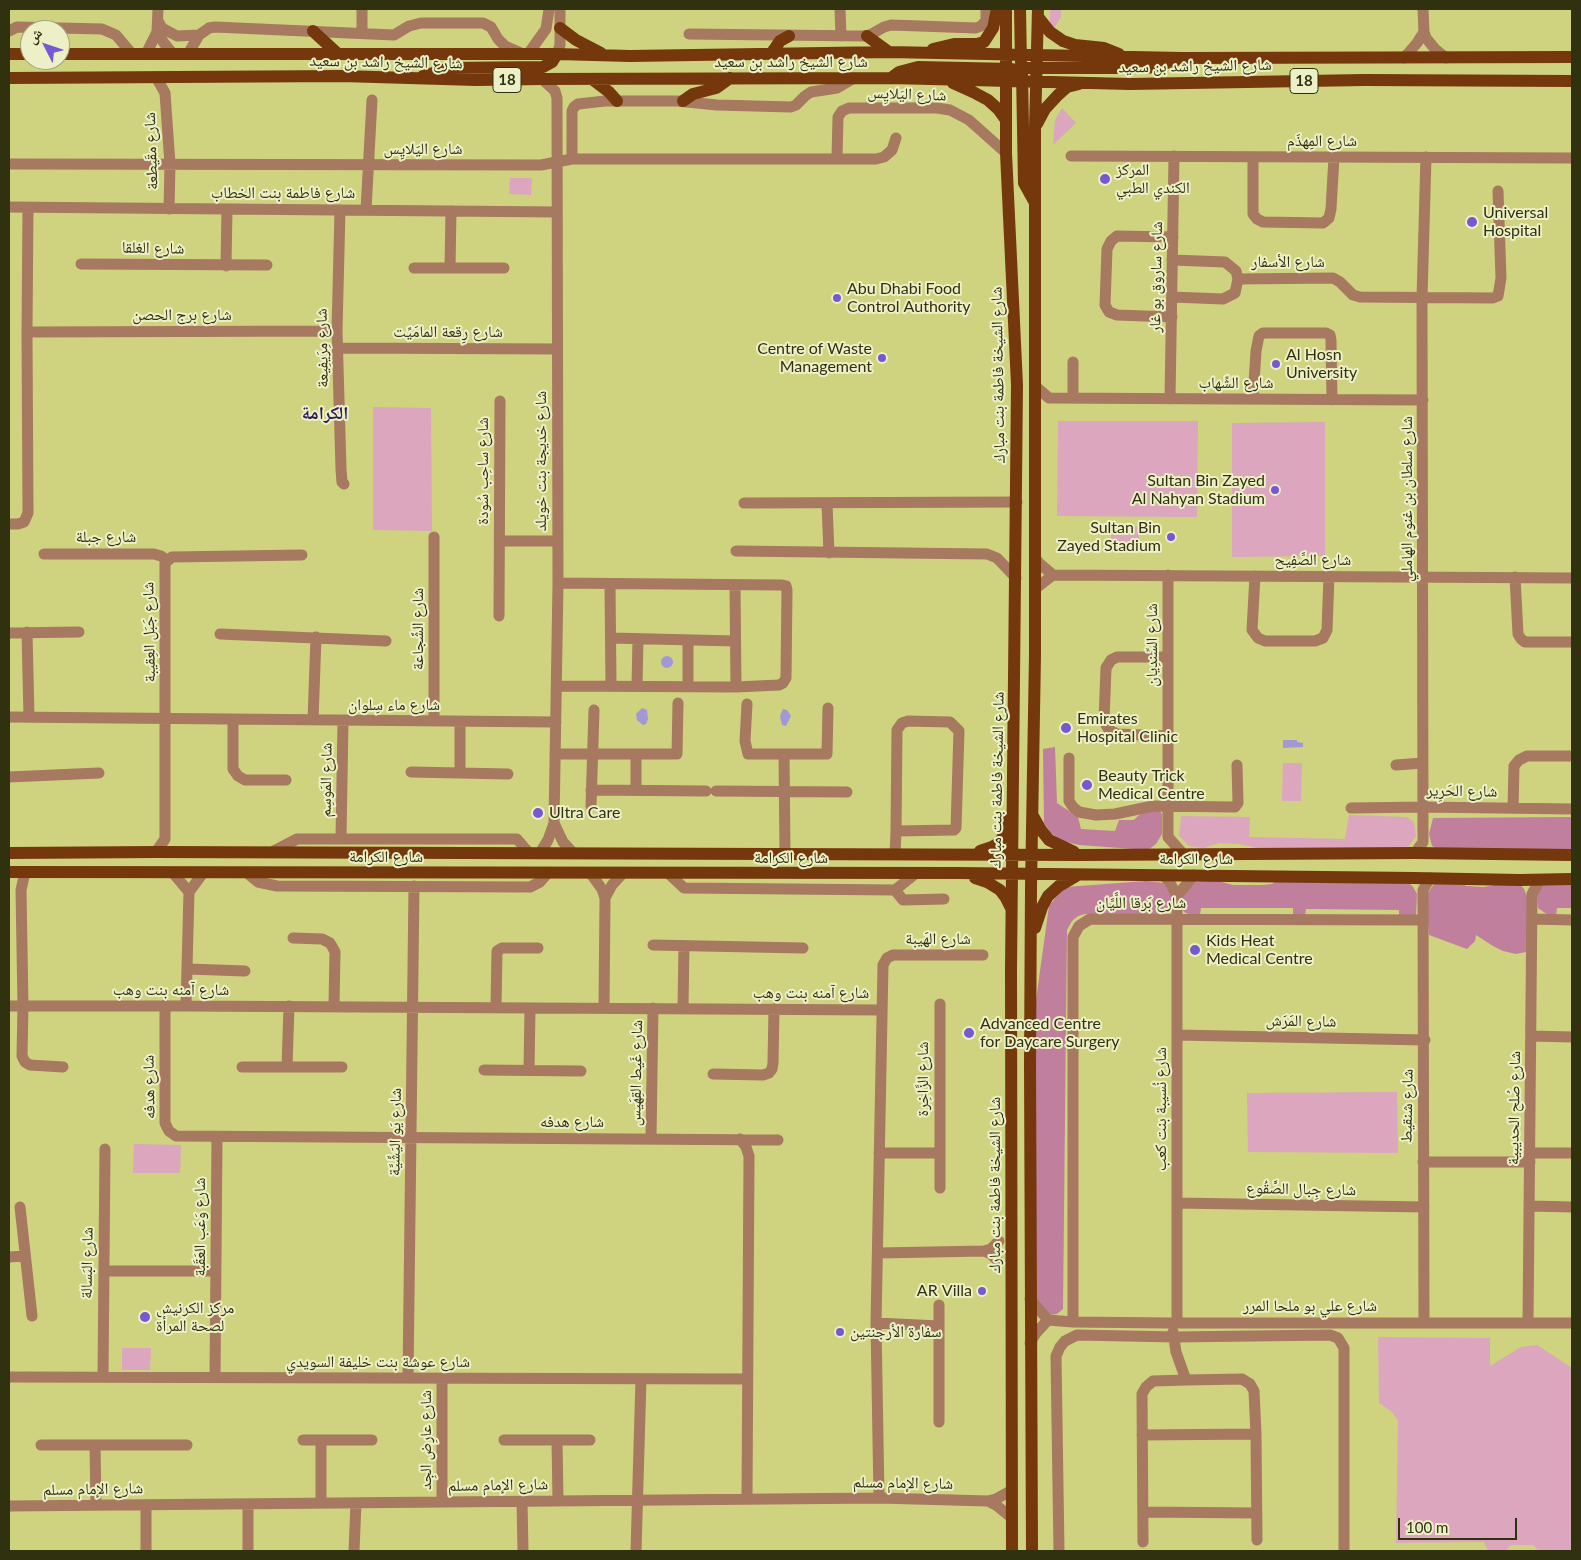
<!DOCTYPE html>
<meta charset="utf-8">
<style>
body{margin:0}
#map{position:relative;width:1581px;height:1560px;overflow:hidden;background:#cfd27f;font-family:Lato,"Noto Naskh Arabic",sans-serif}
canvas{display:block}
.frame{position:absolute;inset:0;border:10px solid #30310e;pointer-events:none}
.north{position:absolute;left:20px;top:20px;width:50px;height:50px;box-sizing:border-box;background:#edf0c7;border:1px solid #a1a47d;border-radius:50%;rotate:311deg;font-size:14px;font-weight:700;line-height:20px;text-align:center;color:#30310e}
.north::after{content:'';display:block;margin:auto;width:18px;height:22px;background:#7658d2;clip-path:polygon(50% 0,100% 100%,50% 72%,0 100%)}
.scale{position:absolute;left:1398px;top:1518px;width:119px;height:22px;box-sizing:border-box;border:2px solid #30310e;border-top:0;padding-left:6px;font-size:15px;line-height:18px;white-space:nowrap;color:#30310e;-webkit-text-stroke:4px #edf0c7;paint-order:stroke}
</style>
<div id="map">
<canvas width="1581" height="1560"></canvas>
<div class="frame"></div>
<div class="north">ش</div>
<div class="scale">100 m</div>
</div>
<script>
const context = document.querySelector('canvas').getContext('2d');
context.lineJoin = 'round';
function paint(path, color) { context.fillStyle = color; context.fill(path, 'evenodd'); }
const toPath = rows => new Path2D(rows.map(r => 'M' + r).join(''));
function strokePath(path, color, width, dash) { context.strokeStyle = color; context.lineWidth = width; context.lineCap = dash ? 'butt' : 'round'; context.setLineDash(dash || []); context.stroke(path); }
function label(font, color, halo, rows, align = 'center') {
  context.font = font + ' Lato,"Noto Naskh Arabic",sans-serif'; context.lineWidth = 4; context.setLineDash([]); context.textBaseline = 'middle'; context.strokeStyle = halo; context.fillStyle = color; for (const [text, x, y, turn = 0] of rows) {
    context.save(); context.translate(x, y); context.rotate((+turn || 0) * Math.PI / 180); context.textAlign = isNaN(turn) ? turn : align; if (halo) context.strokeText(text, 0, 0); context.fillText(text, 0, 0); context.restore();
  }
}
paint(toPath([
 [1050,9,1061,9,1061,17,1054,28,1050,26],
 [1062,108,1076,123,1053,145,1055,120],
 [510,178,532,178,531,195,509,194],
 [373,407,431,408,432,531,373,530],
 [1058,421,1198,421,1197,517,1057,516],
 [1325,422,1325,556,1232,557,1232,423],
 [1111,526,1139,527,1139,551,1111,551],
 [1283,763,1302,763,1301,801,1282,801],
 [1349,815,1407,817,1414,822,1416,836,1407,849,1262,849,1239,844,1219,843,1204,848,1189,846,1179,836,1181,816,1250,817,1249,837,1345,839],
 [1397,1092,1398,1153,1248,1152,1247,1093],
 [134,1144,181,1145,180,1173,133,1173],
 [1378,1337,1490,1338,1490,1366,1521,1347,1537,1345,1572,1368,1572,1551,1539,1551,1533,1545,1511,1545,1505,1551,1488,1551,1484,1542,1396,1543,1398,1420,1391,1411,1379,1403],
 [122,1348,151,1348,150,1370,122,1370]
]), '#dba6be');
paint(toPath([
 [1055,747,1057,803,1078,817,1081,829,1115,831,1119,820,1134,820,1142,812,1158,808,1162,814,1162,834,1156,844,1148,850,1079,845,1062,841,1051,833,1044,823,1043,749],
 [1572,817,1572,852,1441,850,1432,846,1429,834,1433,818],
 [1277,880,1409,883,1413,887,1417,894,1416,915,1399,916,1399,910,1306,909,1305,916,1293,916,1293,908,1201,908,1200,915,1190,915,1184,912,1181,906,1181,898,1190,883,1204,881,1218,881,1233,885,1262,885,1272,884],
 [1146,881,1164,883,1172,897,1170,909,1163,914,1085,914,1078,916,1072,921,1067,930,1063,1309,1057,1314,1048,1315,1033,1300,1036,1000,1049,906,1056,897,1066,887],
 [1461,881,1466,886,1484,887,1495,885,1520,884,1524,889,1529,901,1526,952,1516,954,1503,951,1493,946,1476,935,1475,941,1467,949,1429,935,1427,911,1428,893,1434,884],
 [1542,882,1572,882,1572,908,1557,908,1556,916,1548,915,1538,908,1537,892]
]), '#bf7f9d');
paint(toPath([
 '661 662a6 6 0 1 1 12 0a6 6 0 1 1-12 0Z',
 [642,708,647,710,648,719,646,724,643,725,637,720,636,714],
 [783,709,787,710,791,716,786,726,782,725,780,716],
 [1283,740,1297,740,1297,742,1303,743,1303,747,1283,748]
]), '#a198d5');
strokePath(toPath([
 [840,9,841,36],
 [1423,9,1424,32,1426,38,1435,49,1446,58],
 [158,21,162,28,177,36,199,35],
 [9,31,17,27,102,29,116,35,132,54],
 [157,32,164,43,173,54],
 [362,33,362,9],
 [689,34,865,36,870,35,884,27,891,25,976,28,981,26,986,21,986,9],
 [146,54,157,32,158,9],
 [188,54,199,35,209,28,215,27,394,35,409,26,421,23,483,23,491,27,498,39,505,46,521,53],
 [528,54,546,29,549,9],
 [557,54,560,45,560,9],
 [1404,58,1417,43,1424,32],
 [156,77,165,93,170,164,169,209],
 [1071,156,1572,158],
 [1253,157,1253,214,1257,219,1263,222,1323,223,1329,218,1331,209,1334,157],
 [837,158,838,117,842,111,849,108,937,108,950,110,969,120,1006,153],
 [572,159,572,111,574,107,578,104,605,101,677,101,717,105,791,107,796,105,805,96,811,92,837,88,854,78],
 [9,164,541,165,572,159,876,159,884,157,892,150,896,138],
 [9,207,557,212],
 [340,210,337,331,341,469,342,482,344,484],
 [366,210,372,100],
 [81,264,267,265],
 [226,266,227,209],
 [414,268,504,268],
 [450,268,451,211],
 [1238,279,1333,278,1340,282,1353,295,1360,297,1493,298,1498,296,1501,278,1498,191],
 [1172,297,1223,299,1235,293,1238,279,1236,271,1225,262,1172,260],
 [1172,317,1117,315,1109,312,1105,305,1107,249,1111,241,1117,236,1173,237],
 [27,332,337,331],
 [338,348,557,349],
 [1035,386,1049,398,1423,400],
 [1073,398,1073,362],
 [1170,399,1174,156],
 [1253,399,1256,351,1259,336,1263,333,1326,333,1330,335,1331,340,1332,400],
 [744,503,1017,502],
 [827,504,829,553],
 [9,524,18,524,24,522,28,513,27,332,28,208],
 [500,541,558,541],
 [736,551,987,554,997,558,1016,578],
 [44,554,154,554,161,556,167,560],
 [1035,558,1040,564,1053,575],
 [1168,575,1168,837,1183,854],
 [1255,576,1252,630,1258,638,1265,641,1315,641,1323,638,1327,630,1329,576],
 [1515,577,1518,634,1521,639,1525,642,1572,642],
 [610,584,611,686],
 [735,585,736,687],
 [1035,589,1053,575,1572,578],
 [499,616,500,401],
 [27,632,29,717],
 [9,633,79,632],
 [220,634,386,641],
 [611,638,735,641],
 [1167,657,1117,657,1111,660,1106,668,1104,721,1109,730,1117,734,1168,736],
 [557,686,736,687,779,685,783,683,786,678,787,590,786,586,781,585,558,583],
 [637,686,638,639],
 [688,686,688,641],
 [747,704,745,741,748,754,827,754,828,708],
 [9,717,556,722],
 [233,720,233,769,238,776,245,780,286,780],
 [313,720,316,637],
 [434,721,434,537],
 [460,722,460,773],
 [555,754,677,754,678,703],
 [784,754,785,854],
 [1069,758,1069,801,1073,807,1079,812,1096,815,1115,814,1153,806,1235,807,1238,803,1237,765],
 [1396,765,1423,763],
 [411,772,508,774],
 [9,777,99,773],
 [591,790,706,791],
 [636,790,636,754],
 [716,791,847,792],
 [591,806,594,710],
 [1351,808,1423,807,1572,809],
 [1513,808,1514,766,1519,760,1527,756,1572,756],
 [554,823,563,842,573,853],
 [341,839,343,721],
 [156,852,165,839,165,563,172,557,302,555],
 [272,852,297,839,517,839,529,853],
 [540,853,548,840,554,823,558,583,557,98,555,91,542,79],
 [1415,853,1423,842,1422,298,1426,157],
 [895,854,896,831,897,730,902,723,908,721,950,722,959,731,956,828,954,830,896,831],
 [25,872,21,890,23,1006,22,1056,25,1062,30,1065,63,1067],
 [173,873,189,892],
 [247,873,258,882,277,886,530,887,540,882,547,874],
 [591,874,602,889,605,898,612,885,622,874],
 [669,874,684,888,895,890,915,874],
 [1163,875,1169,881,1177,896,1177,1323],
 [895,890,903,900,944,899],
 [1177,896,1194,875],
 [1532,919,1572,920],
 [293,938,322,939,330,943,333,948,335,952,334,1006],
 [653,945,803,948],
 [188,969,245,971],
 [940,1004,940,1188],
 [165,1005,165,1123,169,1131,176,1136,778,1140],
 [9,1006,186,1006,882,1010],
 [186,1006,189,892,203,873],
 [496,1007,497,951,502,948,538,948],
 [604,1008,605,898],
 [683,1008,684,946],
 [1177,1035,1425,1040],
 [1531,1036,1572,1037],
 [242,1067,342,1067],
 [287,1067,289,1006],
 [484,1070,581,1071],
 [529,1070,530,1008],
 [713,1074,763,1075,769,1073,772,1069,773,1063,774,1009],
 [651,1139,653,1008],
 [740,1139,746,1147,749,1156,747,1499],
 [879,1153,940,1153],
 [1530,1153,1572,1153],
 [1423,1162,1530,1162],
 [1177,1203,1424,1207],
 [1530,1206,1572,1207],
 [20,1207,32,1316],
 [984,1251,991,1254,999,1262],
 [878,1253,984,1251,991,1249,999,1241],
 [9,1257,25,1256],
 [104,1271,216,1271],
 [1030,1299,1048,1320,1073,1322,1170,1323,1572,1323],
 [1073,1322,1073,937,1079,926,1090,919,1423,920],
 [1528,1322,1532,894,1540,880],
 [876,1323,939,1326],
 [1424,1323,1423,890,1430,878],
 [1173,1332,1176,1352,1186,1380],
 [1030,1343,1036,1333,1048,1320],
 [9,1377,747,1379],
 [103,1377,105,1149],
 [215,1377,217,1137],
 [408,1378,414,886],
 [939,1422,939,1305],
 [1142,1435,1256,1434],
 [303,1440,372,1440],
 [504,1440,590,1440],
 [557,1440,558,1501],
 [41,1445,187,1445],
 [95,1445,96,1505],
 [879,1498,876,1323,883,965,887,958,893,955,983,955],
 [522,1501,523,1551],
 [988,1501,996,1505,1012,1518],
 [442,1502,442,1378],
 [321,1503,321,1440],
 [9,1506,879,1498,988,1501,996,1499,1012,1490],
 [1143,1512,1257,1513],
 [1143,1542,1142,1394,1146,1387,1153,1381,1186,1380,1242,1379,1250,1384,1254,1391,1256,1434,1257,1540],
 [146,1551,146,1505],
 [248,1551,248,1504],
 [354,1551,356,1503],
 [636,1551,641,1379],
 [1059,1551,1056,1356,1060,1347,1065,1341,1077,1335,1175,1337,1330,1335,1338,1338,1344,1348,1344,1551]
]), '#a67960', 11);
strokePath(toPath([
 [1006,9,1006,153,1017,385,1011,969,1012,1551],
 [1020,9,1021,63],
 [1038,17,1050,32,1063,41,1075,45,1104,48,1119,54],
 [560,28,576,40,601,53],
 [313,31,338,54],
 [867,36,889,52],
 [933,49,954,44,977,44,984,42,993,28,997,9],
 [9,54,30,54],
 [60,54,557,54,630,56,889,52,1182,58,1572,57],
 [771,54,780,41,789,36],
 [1022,73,1024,183,1034,201],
 [423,76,450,68,543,67,552,62,557,54],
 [9,78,342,76,476,80,542,79,891,78,1130,84,1364,80,1572,81],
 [891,78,899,72,918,67,1012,69],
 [592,79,609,92,617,101],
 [1006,81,1020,70,1027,68,1148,68,1175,61],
 [953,83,973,92,988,100,998,109,1006,120],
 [683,101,693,94,716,88,730,78],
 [1037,124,1045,109,1058,95,1067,87,1079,84],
 [1033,816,1041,830,1049,840,1074,852],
 [980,851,992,847,999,843,1004,835,1006,820],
 [9,853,156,852,1081,855,1415,853,1572,855],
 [9,872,958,873,1414,878,1520,880,1572,879],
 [975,878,987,882,1000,890,1006,898,1011,908],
 [1035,928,1042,907,1048,896,1059,886,1076,876],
 [1032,1551,1030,1065,1031,887,1035,655,1035,128,1038,9]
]), '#74380c', 12);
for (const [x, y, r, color] of [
 [1105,179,6,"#7658d2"],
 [1472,222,6,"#7658d2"],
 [837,298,5,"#7658d2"],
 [882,358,5,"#7658d2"],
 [1276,364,5,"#7658d2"],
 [1275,490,5,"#7658d2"],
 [1171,537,5,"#7658d2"],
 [1066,728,6,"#7658d2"],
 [1087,785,6,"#7658d2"],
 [538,813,6,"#7658d2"],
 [1195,950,6,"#7658d2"],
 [969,1033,6,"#7658d2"],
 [982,1291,5,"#7658d2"],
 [145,1317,6,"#7658d2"],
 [840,1332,5,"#7658d2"]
]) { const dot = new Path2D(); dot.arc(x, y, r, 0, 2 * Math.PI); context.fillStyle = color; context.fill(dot); strokePath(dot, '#edf0c7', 2); }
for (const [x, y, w] of [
 [507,80,28],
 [1304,81,28]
]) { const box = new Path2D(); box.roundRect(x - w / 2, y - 12.5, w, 25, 4); context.fillStyle = '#edf0c7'; context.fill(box); strokePath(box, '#30310e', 1); }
label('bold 15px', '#30310e', null, [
 ["18",507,80],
 ["18",1304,81]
]);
label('16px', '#30310e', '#edf0c7', [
 ["شارع الشيخ راشد بن سعيد",386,62,1],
 ["شارع الشيخ راشد بن سعيد",791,62],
 ["شارع الشيخ راشد بن سعيد",1195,66,-1],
 ["شارع اليَلايِس",907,94,2],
 ["شارع المِهذَم",1322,141],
 ["شارع اليَلايِس",423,149],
 ["شارع مقَيطعة",151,151,-92],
 ["شارع فاطمة بنت الخطاب",283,193],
 ["شارع الغلقا",153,248,1],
 ["شارع الأسفار",1288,262],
 ["شارع ساروق بو غار",1156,277,-89],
 ["شارع برج الحصن",182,315],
 ["شارع رِقعة المامَيِّت",448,332],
 ["شارع مِرَيفِيعة",322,348,-91],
 ["شارع الشيخة فاطمة بنت مبارك",998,375,-91],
 ["شارع الشِّهاب",1236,383],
 ["شارع خديجة بنت خويلد",541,461,-90],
 ["شارع ساحِب سُودة",483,471,-90],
 ["شارع سلطان بن غنوم الهاملي",1407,499,-90],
 ["شارع جبلة",106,537],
 ["شارع الصَّفِيح",1313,560],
 ["شارع الشَّجاعة",418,629,-90],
 ["شارع جَبَل العِقيبة",149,632,-91],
 ["شارع السِّندِيان",1152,645,-90],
 ["شارع ماء سِلوان",394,705],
 ["شارع المَوسِم",326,780,-89],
 ["شارع الشيخة فاطمة بنت مبارك",997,780,-89],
 ["شارع الحَرِير",1462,791,1],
 ["شارع الكرامة",386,857],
 ["شارع الكرامة",791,858],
 ["شارع الكرامة",1196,859],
 ["شارع بَرقا اللَّيَّان",1141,903],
 ["شارع الهَيبة",938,939],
 ["شارع آمنه بنت وهب",171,990],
 ["شارع آمنه بنت وهب",811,993],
 ["شارع المَرَش",1301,1021,1],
 ["شارع غَيط القِهَيس",636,1073,-89],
 ["شارع الزَّاخِرة",923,1079,-90],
 ["شارع هدفه",149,1087,-91],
 ["شارع شنقيط",1407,1106,-89],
 ["شارع صُلح الحديبية",1514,1108,-89],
 ["شارع نُسيبة بنت كعب",1161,1109,-90],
 ["شارع هدفه",572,1122],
 ["شارع يَو اليَشِّيَّة",395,1132,-89],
 ["شارع الشيخة فاطمة بنت مبارك",995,1185,-90],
 ["شارع جِبال الصَّقُوع",1301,1189,1],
 ["شارع وَعَب العَقَبة",200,1227,-90],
 ["شارع البَسالة",87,1263,-89],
 ["شارع علي بو ملحا المرر",1310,1306],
 ["شارع عوشة بنت خليفة السويدي",378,1362],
 ["شارع عارِض الجِد",426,1440,-90],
 ["شارع الإمام مسلم",903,1483,1],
 ["شارع الإمام مسلم",498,1485,-1],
 ["شارع الإمام مسلم",93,1489,-1]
]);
label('16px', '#30310e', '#edf0c7', [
 ["المركز",1116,170],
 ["الكندي الطبي",1116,188],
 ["Universal",1483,213],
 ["Hospital",1483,231],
 ["Abu Dhabi Food",847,289],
 ["Control Authority",847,307],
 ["Centre of Waste",872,349,"right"],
 ["Management",872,367,"right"],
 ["Al Hosn",1286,355],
 ["University",1286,373],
 ["Sultan Bin Zayed",1265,481,"right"],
 ["Al Nahyan Stadium",1265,499,"right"],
 ["Sultan Bin",1161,528,"right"],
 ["Zayed Stadium",1161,546,"right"],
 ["Emirates",1077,719],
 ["Hospital Clinic",1077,737],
 ["Beauty Trick",1098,776],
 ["Medical Centre",1098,794],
 ["Ultra Care",549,813],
 ["Kids Heat",1206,941],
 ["Medical Centre",1206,959],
 ["Advanced Centre",980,1024],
 ["for Daycare Surgery",980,1042],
 ["AR Villa",972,1291,"right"],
 ["مركز الكرنيش",156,1308],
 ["لصحة المرأة",156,1326],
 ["سفارة الأرجنتين",850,1332]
], 'left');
label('bold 18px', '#2c1d57', '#edf0c7', [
 ["الكرامة",325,413]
]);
</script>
